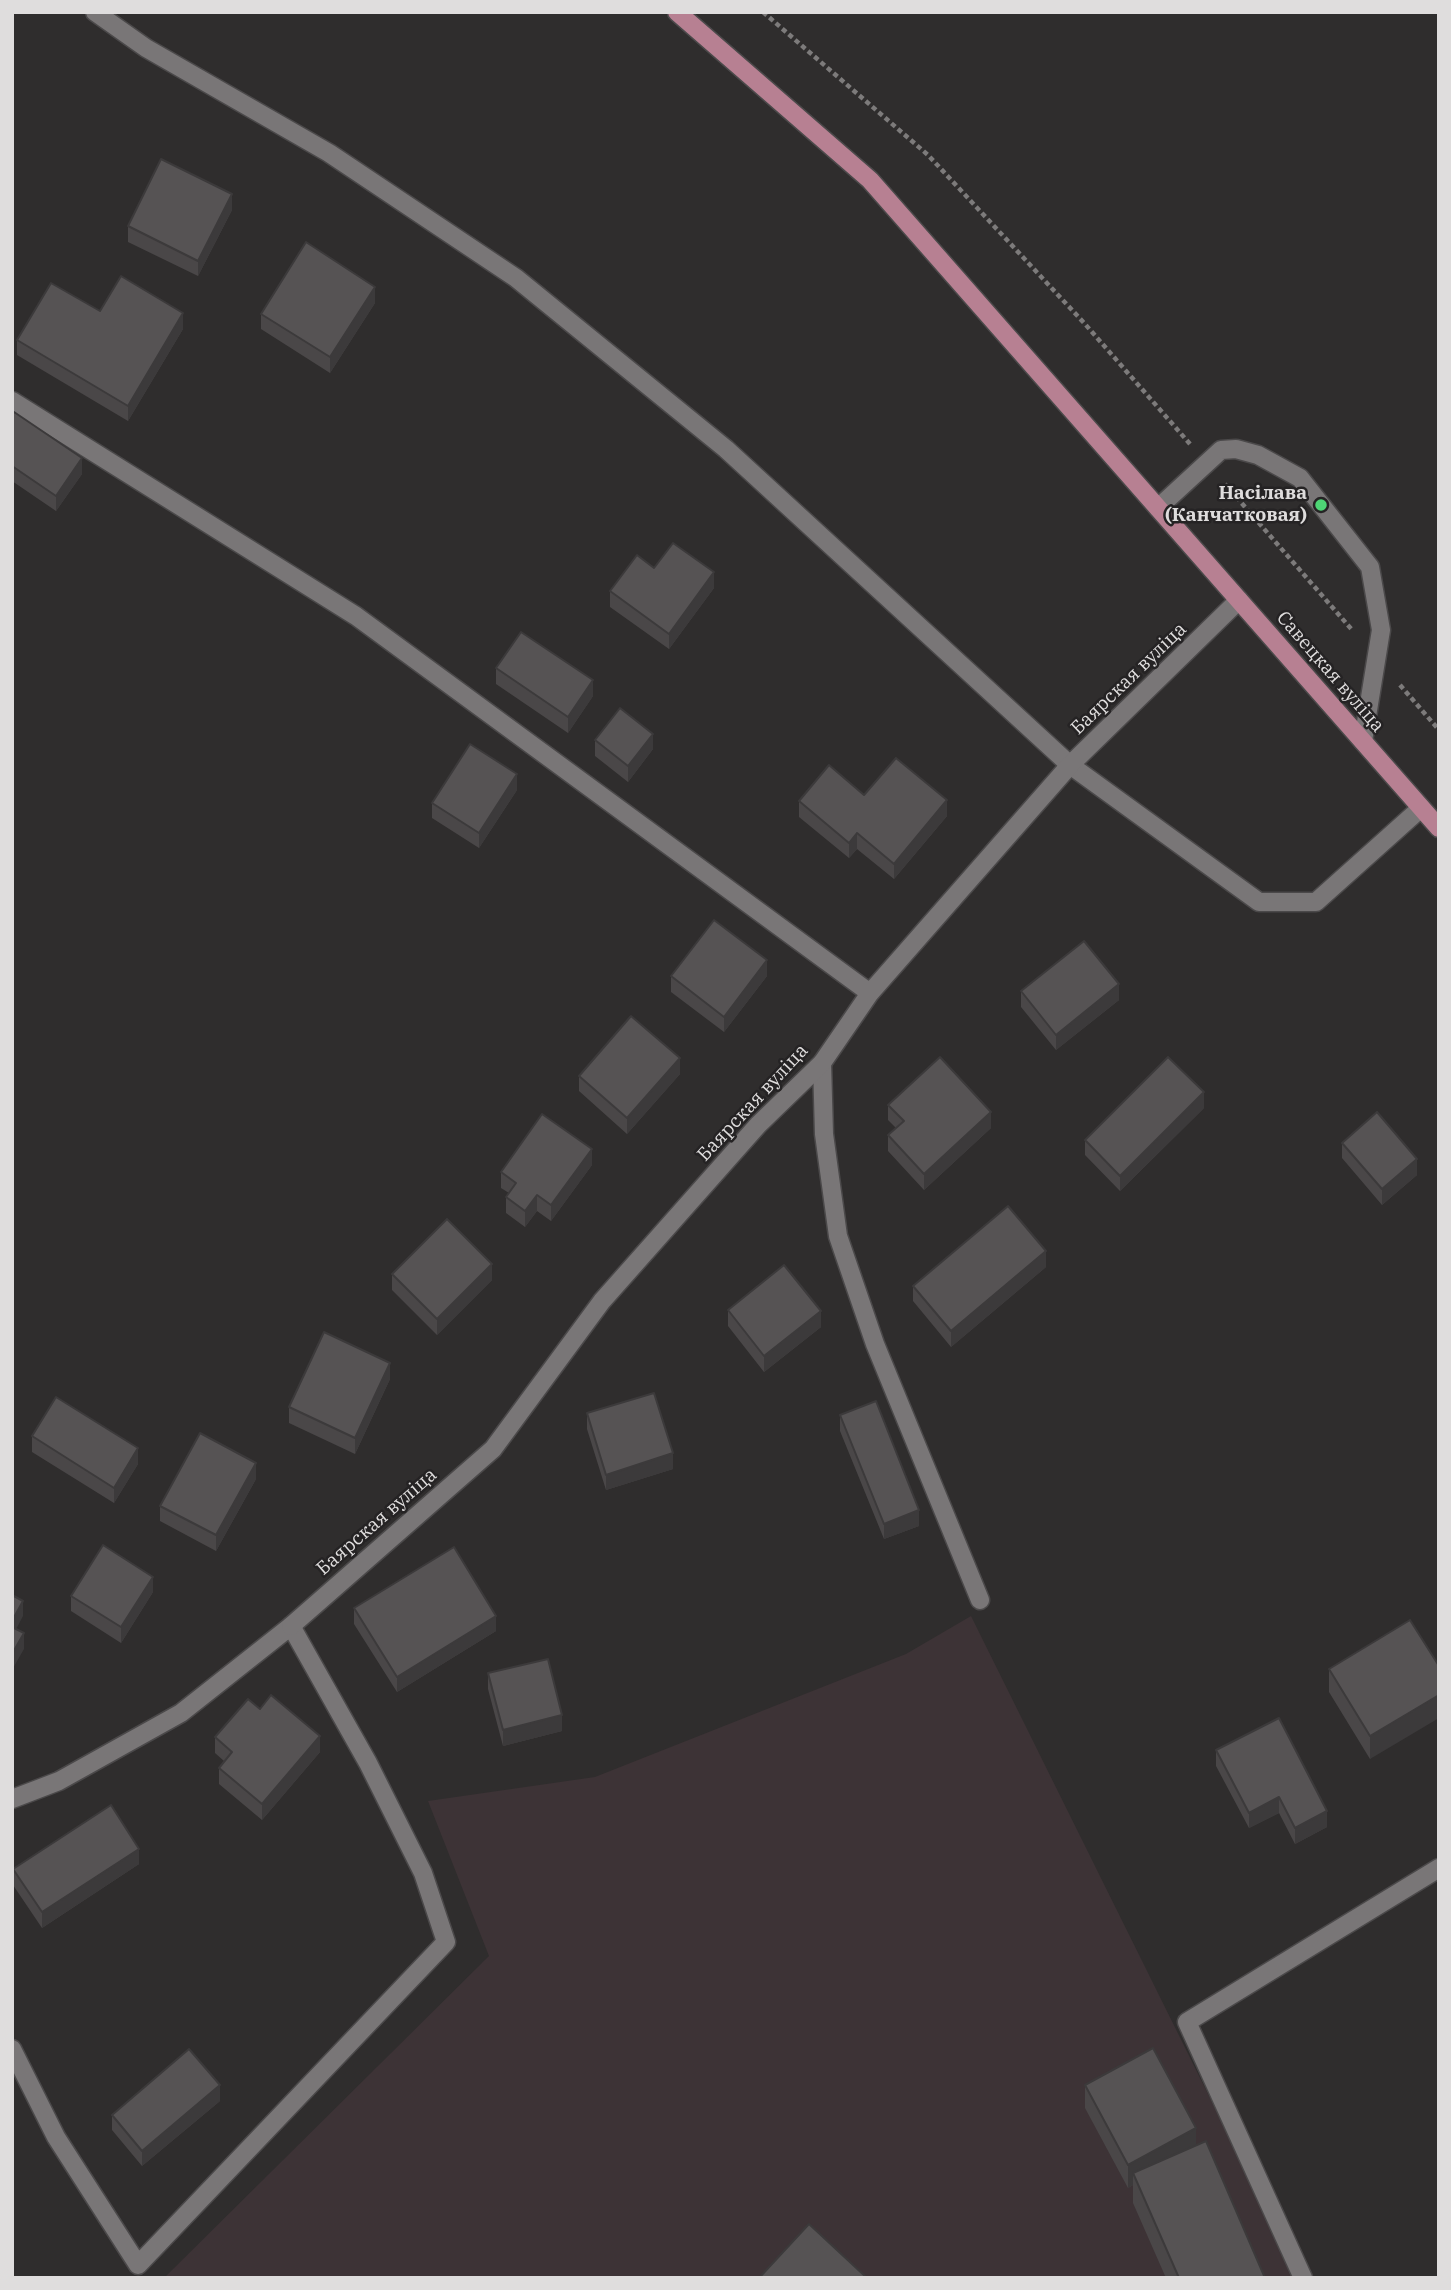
<!DOCTYPE html>
<meta charset="utf-8">
<style>
body{margin:0}
#map{position:relative;width:1451px;height:2290px;overflow:hidden;background:#2f2d2d;font-family:"IBM Plex Serif",serif}
canvas{display:block}
.frame{position:absolute;inset:0;border:14px solid #dfdddd;pointer-events:none}
</style>
<div id="map">
<canvas width="1451" height="2290"></canvas>
<div class="frame"></div>
</div>
<script>
const context = document.querySelector('canvas').getContext('2d');
context.lineJoin = 'round';
function paint(path, color) { context.fillStyle = color; context.fill(path, 'evenodd'); }
const toPath = rows => new Path2D(rows.map(r => 'M' + r).join(''));
function strokePath(path, color, width, dash) { context.strokeStyle = color; context.lineWidth = width; context.lineCap = dash ? 'butt' : 'round'; context.setLineDash(dash || []); context.stroke(path); }
function label(font, color, halo, rows, align = 'center') {
  context.font = font + ' "IBM Plex Serif",serif'; context.lineWidth = 5; context.setLineDash([]); context.textBaseline = 'middle'; context.strokeStyle = halo; context.fillStyle = color; for (const [text, x, y, turn = 0] of rows) {
    context.save(); context.translate(x, y); context.rotate((+turn || 0) * Math.PI / 180); context.textAlign = isNaN(turn) ? turn : align; if (halo) context.strokeText(text, 0, 0); context.fillText(text, 0, 0); context.restore();
  }
}
paint(toPath([
 [971,1616,1269,2217,1294,2278,164,2278,489,1956,428,1801,595,1777,906,1654]
]), '#3d3336');
const service = toPath([
 [95,12,146,48,329,153,516,278,726,449,1070,765,1259,902,1316,902,1421,808],
 [1158,508,1221,450,1236,449,1258,455,1300,478,1370,567,1381,630,1363,741],
 [822,1063,824,1134,838,1236,875,1344,980,1600],
 [12,1799,59,1781,181,1713,291,1626,368,1763,423,1873,446,1942,138,2265,56,2137,12,2049],
 [1303,2278,1187,2022,1439,1868]
]);
const minor = toPath([
 [12,401,356,616,870,993],
 [291,1626,493,1449,602,1301,758,1125,822,1063,870,993,1070,765,1239,600]
]);
const primary = toPath([
 [677,12,870,180,1439,828]
]);
strokePath(service, '#4b494a', 21);
strokePath(minor, '#4b494a', 21);
strokePath(primary, '#4b494a', 21);
strokePath(toPath([
 [763,12,928,155,1085,324,1190,444],
 [1225,484,1353,631],
 [1400,685,1439,730]
]), '#7d7b7b', 4.5, [5, 3.5]);
strokePath(service, '#797677', 18);
strokePath(minor, '#797677', 18);
strokePath(primary, '#b78092', 18);
paint(toPath([
 [232,210,198,276,128,242,128,226],
 [375,303,330,373,261,329,261,314],
 [100,311,183,329,128,421,17,355,17,340],
 [12,415,82,474,56,511,12,481],
 [654,568,714,588,669,649,610,607,610,591],
 [496,668,593,696,568,733,496,684],
 [595,740,653,749,628,782,595,756],
 [517,790,479,848,432,818,432,803],
 [864,795,947,816,894,879,857,849,849,858,799,817,799,801],
 [671,976,767,976,724,1032,671,992],
 [1021,991,1119,1000,1056,1050,1021,1007],
 [680,1074,627,1134,579,1091,579,1076],
 [888,1105,991,1128,924,1190,888,1151,888,1135,896,1128,888,1120],
 [1204,1108,1120,1191,1085,1155,1085,1140],
 [1342,1143,1417,1175,1382,1205,1342,1158],
 [592,1165,551,1221,537,1211,525,1227,506,1213,506,1197,509,1193,501,1188,501,1172],
 [1046,1267,951,1347,913,1301,913,1286],
 [392,1274,492,1280,437,1335,392,1290],
 [728,1310,821,1327,764,1372,728,1326],
 [390,1379,355,1454,289,1423,289,1407],
 [587,1413,673,1469,606,1490,587,1429],
 [840,1415,919,1526,884,1539,840,1431],
 [32,1436,138,1464,114,1503,32,1452],
 [256,1479,216,1551,160,1521,160,1506],
 [153,1592,121,1643,71,1611,71,1596],
 [354,1608,496,1631,397,1692,354,1624],
 [1439,1666,1370,1759,1329,1692,1329,1669],
 [488,1673,562,1731,503,1746,488,1689],
 [260,1709,320,1752,262,1820,219,1784,219,1768,224,1761,215,1753,215,1737],
 [1216,1750,1327,1827,1295,1844,1279,1813,1249,1828,1216,1766],
 [139,1864,42,1928,13,1885,13,1869],
 [1085,2085,1196,2145,1265,2278,1166,2278,1133,2203,1133,2185,1128,2188,1085,2108],
 [220,2101,142,2166,112,2130,112,2115]
]), '#4a4748');
paint(toPath([
 [232,194,232,210,198,276,198,261],
 [375,287,375,303,330,373,330,357],
 [183,313,183,329,128,421,128,406],
 [82,458,82,474,56,511,56,496],
 [714,572,714,588,669,649,669,634],
 [593,680,593,696,568,733,568,717],
 [653,734,653,749,628,782,628,766],
 [517,774,517,790,479,848,479,833],
 [947,800,947,816,894,879,894,864],
 [857,833,857,849,849,858,849,843],
 [767,960,767,976,724,1032,724,1017],
 [1119,984,1119,1000,1056,1050,1056,1035],
 [680,1058,680,1074,627,1134,627,1118],
 [1204,1092,1204,1108,1120,1191,1120,1176],
 [991,1112,991,1128,924,1190,924,1174],
 [592,1149,592,1165,551,1221,551,1205],
 [1417,1159,1417,1175,1382,1205,1382,1189],
 [537,1195,537,1211,525,1227,525,1211],
 [1046,1251,1046,1267,951,1347,951,1331],
 [492,1264,492,1280,437,1335,437,1319],
 [821,1311,821,1327,764,1372,764,1356],
 [390,1363,390,1379,355,1454,355,1438],
 [138,1448,138,1464,114,1503,114,1488],
 [673,1453,673,1469,606,1490,606,1475],
 [256,1463,256,1479,216,1551,216,1535],
 [919,1510,919,1526,884,1539,884,1524],
 [153,1577,153,1592,121,1643,121,1627],
 [23,1601,23,1616,12,1637,12,1621],
 [496,1616,496,1631,397,1692,397,1677],
 [24,1633,24,1649,12,1670,12,1654],
 [1439,1695,1439,1718,1370,1759,1370,1736],
 [562,1715,562,1731,503,1746,503,1730],
 [320,1736,320,1752,262,1820,262,1804],
 [1279,1797,1279,1813,1249,1828,1249,1813],
 [1327,1811,1327,1827,1295,1844,1295,1828],
 [139,1849,139,1864,42,1928,42,1912],
 [220,2085,220,2101,142,2166,142,2151],
 [1196,2128,1196,2151,1133,2173,1133,2185,1128,2188,1128,2165]
]), '#3c3a3b');
const building = toPath([
 [161,159,232,194,198,261,128,226,161,159],
 [306,242,375,287,330,357,261,314,306,242],
 [121,276,183,313,128,406,17,340,51,283,100,311,121,276],
 [14,412,82,458,56,496,12,466,12,415,14,412],
 [673,543,714,572,669,634,610,591,637,555,654,568,673,543],
 [521,632,593,680,568,717,496,668,521,632],
 [620,708,653,734,628,766,595,740,620,708],
 [470,744,517,774,479,833,432,803,470,744],
 [896,758,947,800,894,864,857,833,849,843,799,801,829,765,864,795,896,758],
 [714,920,767,960,724,1017,671,976,714,920],
 [1084,941,1119,984,1056,1035,1021,991,1084,941],
 [631,1016,680,1058,627,1118,579,1076,631,1016],
 [940,1057,991,1112,924,1174,888,1135,904,1121,888,1105,940,1057],
 [1168,1057,1204,1092,1120,1176,1085,1140,1168,1057],
 [1377,1112,1417,1159,1382,1189,1342,1143,1377,1112],
 [542,1114,592,1149,551,1205,537,1195,525,1211,506,1197,516,1183,501,1172,542,1114],
 [1008,1206,1046,1251,951,1331,913,1286,1008,1206],
 [447,1219,492,1264,437,1319,392,1274,447,1219],
 [784,1265,821,1311,764,1356,728,1310,784,1265],
 [324,1332,390,1363,355,1438,289,1407,324,1332],
 [654,1393,673,1453,606,1475,587,1413,654,1393],
 [56,1397,138,1448,114,1488,32,1436,56,1397],
 [876,1401,919,1510,884,1524,840,1415,876,1401],
 [200,1433,256,1463,216,1535,160,1506,200,1433],
 [103,1545,153,1577,121,1627,71,1596,103,1545],
 [454,1547,496,1616,397,1677,354,1608,454,1547],
 [12,1595,23,1601,12,1621,12,1595],
 [1410,1620,1439,1666,1439,1695,1370,1736,1329,1669,1410,1620],
 [12,1627,24,1633,12,1654,12,1627],
 [548,1659,562,1715,503,1730,488,1673,548,1659],
 [271,1695,320,1736,262,1804,219,1768,232,1752,215,1737,248,1699,260,1709,271,1695],
 [1279,1718,1327,1811,1295,1828,1279,1797,1249,1813,1216,1750,1279,1718],
 [111,1805,139,1849,42,1912,13,1869,111,1805],
 [1153,2048,1196,2128,1128,2165,1085,2085,1153,2048],
 [189,2049,220,2085,142,2151,112,2115,189,2049],
 [1206,2141,1265,2278,1179,2278,1133,2173,1206,2141],
 [809,2224,867,2278,759,2278,809,2224]
]);
paint(building, '#565354');
strokePath(building, '#3c3a3b', 2);
for (const [x, y, r, color] of [
 [1321,505,7,"#4ed675"]
]) { const dot = new Path2D(); dot.arc(x, y, r, 0, 2 * Math.PI); context.fillStyle = color; context.fill(dot); strokePath(dot, '#252324', 2.5); }
label('bold 19px', '#dfdddd', '#252324', [
 ["Насілава",1307,494],
 ["(Канчатковая)",1307,516]
], 'right');
label('19px', '#dfdddd', '#252324', [
 ["Савецкая вуліца",1330,672,49],
 ["Баярская вуліца",1129,679,-44],
 ["Баярская вуліца",753,1103,-47],
 ["Баярская вуліца",377,1522,-41]
]);
</script>
